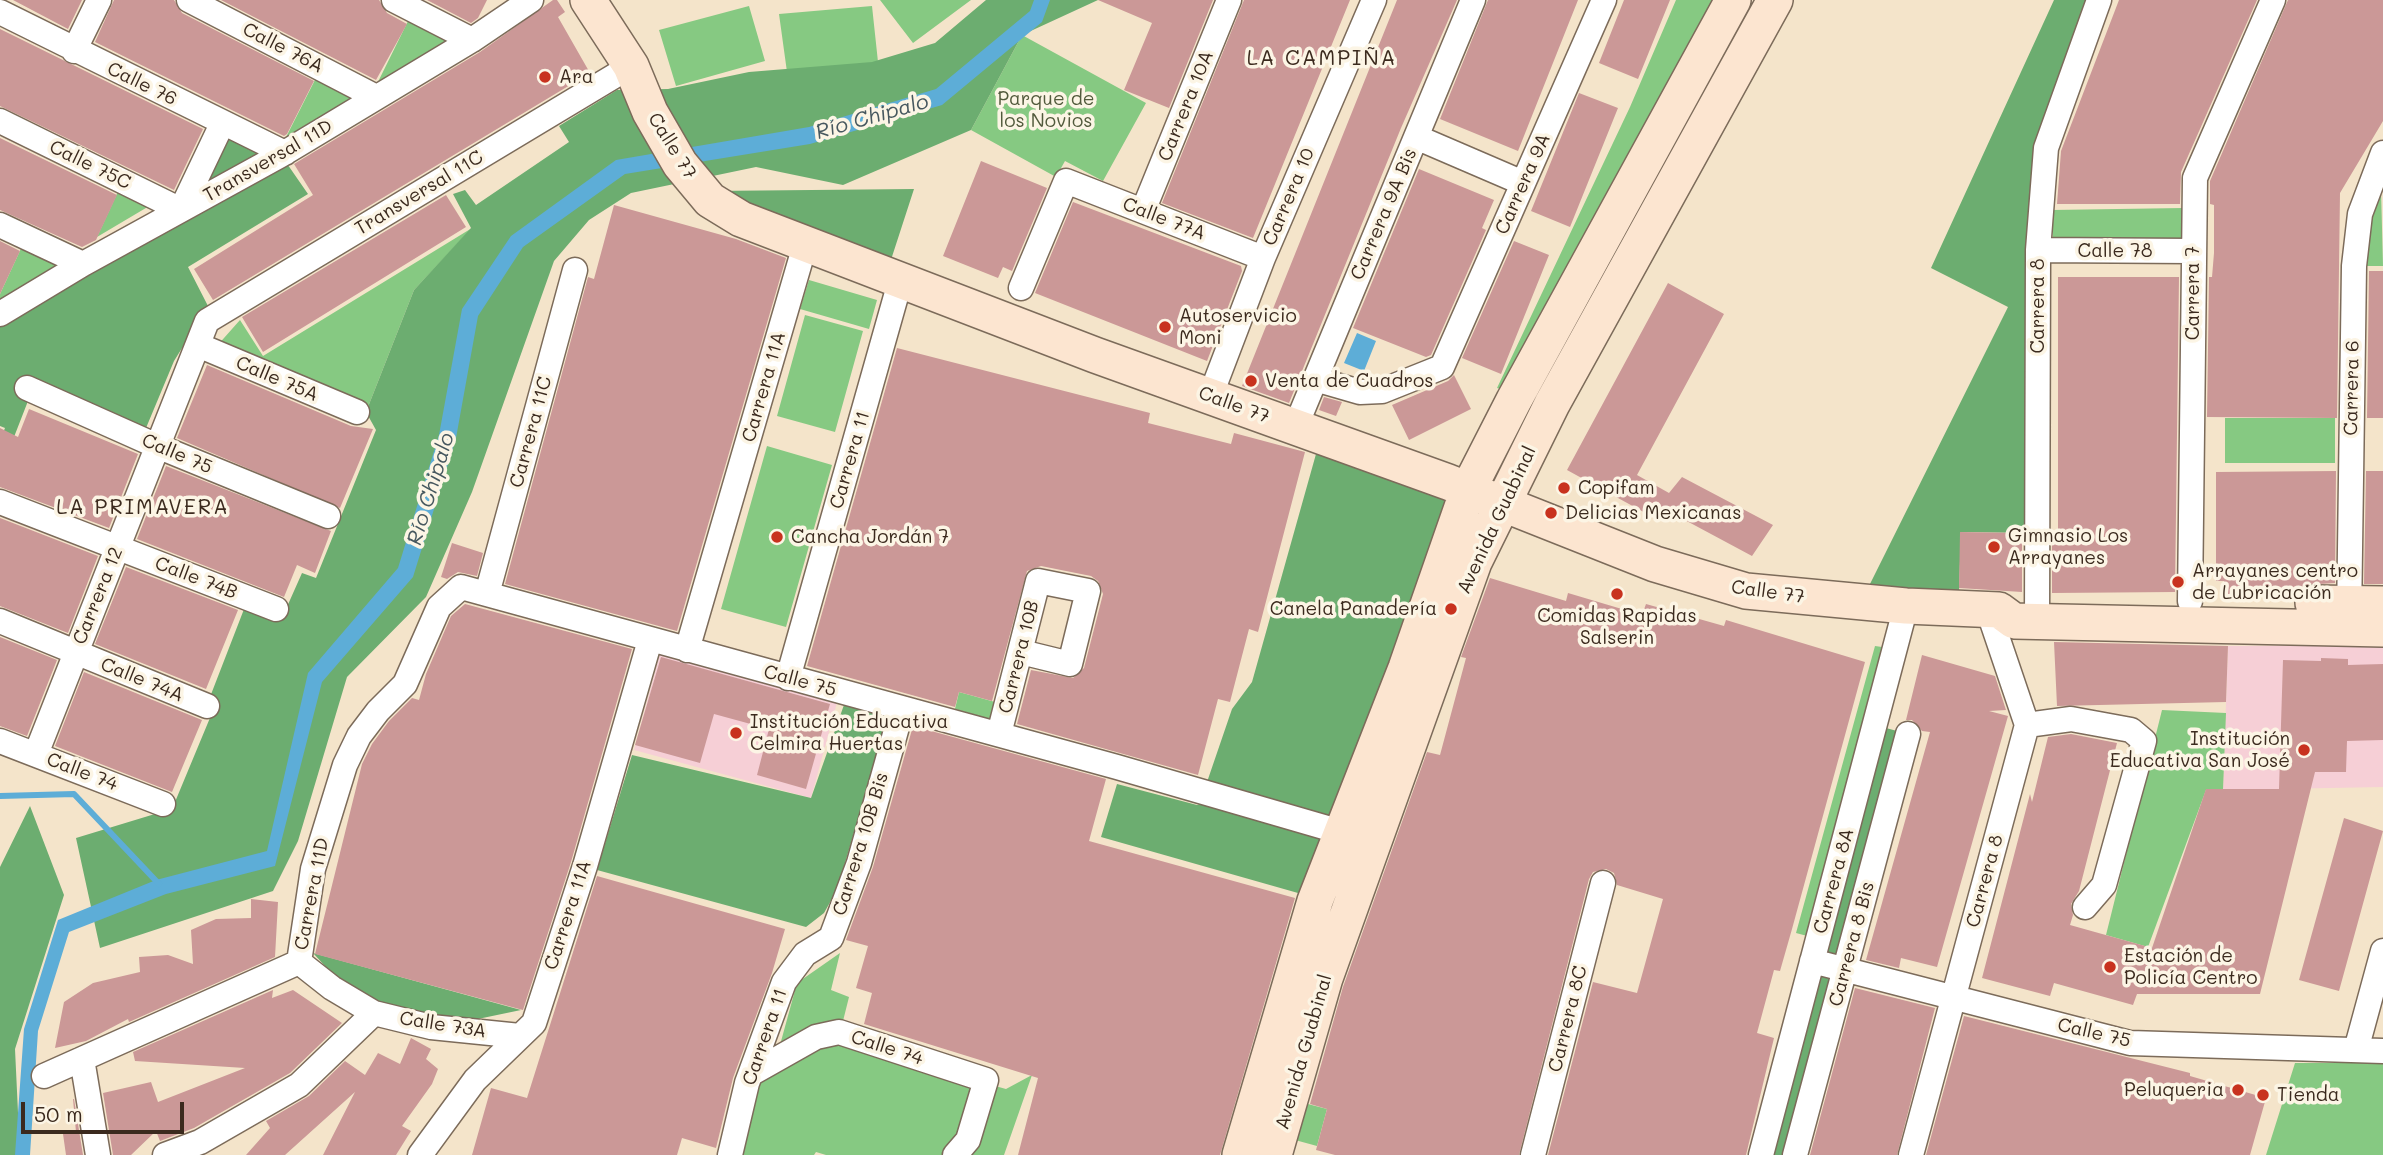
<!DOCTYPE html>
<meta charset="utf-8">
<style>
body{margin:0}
#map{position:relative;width:2383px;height:1155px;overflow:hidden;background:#f4e4ca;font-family:Mali,sans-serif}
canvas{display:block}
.scale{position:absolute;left:21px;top:1102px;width:163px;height:32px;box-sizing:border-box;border:4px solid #3b2a1e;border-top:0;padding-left:9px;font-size:21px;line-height:24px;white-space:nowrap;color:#3b2a1e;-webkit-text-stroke:5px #fcf5e5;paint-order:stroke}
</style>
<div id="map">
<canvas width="2383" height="1155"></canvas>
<div class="scale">50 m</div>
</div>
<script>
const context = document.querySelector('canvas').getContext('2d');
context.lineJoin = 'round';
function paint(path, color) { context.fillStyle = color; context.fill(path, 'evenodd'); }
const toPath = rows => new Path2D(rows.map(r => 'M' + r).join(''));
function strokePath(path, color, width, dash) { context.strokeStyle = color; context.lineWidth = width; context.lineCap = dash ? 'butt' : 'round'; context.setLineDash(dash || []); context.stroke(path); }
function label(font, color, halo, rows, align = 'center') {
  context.font = font + ' Mali,sans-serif'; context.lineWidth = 7; context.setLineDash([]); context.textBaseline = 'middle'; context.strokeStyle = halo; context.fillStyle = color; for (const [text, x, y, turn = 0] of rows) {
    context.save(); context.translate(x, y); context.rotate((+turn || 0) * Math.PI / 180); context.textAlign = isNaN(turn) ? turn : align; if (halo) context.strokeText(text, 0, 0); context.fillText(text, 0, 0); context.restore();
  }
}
paint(toPath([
 [2383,645,2383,787,2223,790,2228,646],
 [661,650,838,699,811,798,634,750]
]), '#f6cfd6');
paint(toPath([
 [880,0,971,0,913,43],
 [1676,0,1717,0,1507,391,1497,388,1630,107],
 [749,6,765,61,676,86,659,30],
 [872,6,878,62,787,72,779,14],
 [410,17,458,39,374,90],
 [1022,35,1146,103,1103,181,1065,161,1056,177,971,130],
 [318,74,366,97,281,147],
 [121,185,156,202,97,237],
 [2381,189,2383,266,2366,266,2367,223],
 [2183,208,2184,241,2053,244,2052,210],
 [472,228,414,290,366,412,216,347,240,320,263,356],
 [24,242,72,264,0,309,0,294],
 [809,280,877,300,869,329,800,309],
 [805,315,863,331,835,432,777,416],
 [2225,418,2335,418,2335,463,2225,463],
 [767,446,832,465,786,627,721,609],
 [1875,646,1889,648,1811,937,1796,933],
 [959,692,995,702,990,719,955,709],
 [2162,710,2226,713,2223,790,2206,790,2148,947,2106,935],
 [840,953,831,990,849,997,842,1025,780,1045,797,983],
 [837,1037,982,1082,964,1136,945,1155,826,1155,816,1152,814,1155,738,1155,756,1074],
 [2295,1063,2383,1063,2383,1155,2266,1155],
 [1032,1075,1004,1155,957,1155,988,1084,1006,1089],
 [1304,1103,1327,1109,1317,1146,1295,1140]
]), '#86c982');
paint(toPath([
 [986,0,1098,0,1022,35,971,130,843,185,756,167,631,193,589,220,554,261,472,492,426,597,347,677,298,841,273,891,100,948,76,838,168,810,175,802,217,701,210,697,246,604,282,618,302,573,316,578,376,430,366,412,414,290,471,228,453,194,465,190,476,205,569,142,559,126,617,90,668,89,749,72,872,62,935,43],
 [2054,0,2092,0,2037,144,2028,533,1961,532,1959,591,1868,588,2008,307,1931,268],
 [222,124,281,155,308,194,188,267,208,306,174,361,146,428,35,383,0,473,0,440,5,428,0,426,0,316,181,210],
 [914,189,888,269,710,191],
 [1316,454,1446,500,1333,826,1206,785,1232,709,1252,682],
 [845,702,890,711,837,890,824,913,806,927,597,870,632,755,811,798],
 [1875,725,1908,734,1795,1155,1761,1155],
 [1117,784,1197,805,1215,800,1326,833,1305,895,1101,837],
 [30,806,64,895,15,1049,20,1155,0,1155,0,867],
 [313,953,521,1010,473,1020,432,1017,381,1002,337,979]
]), '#6cad70');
paint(toPath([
 [1034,0,1050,0,1042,22,942,105,810,144,625,174,523,247,478,316,456,438,413,577,322,682,275,866,166,894,69,932,38,1031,30,1155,15,1155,24,1029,58,920,156,880,267,851,308,673,398,568,439,435,462,309,511,236,616,160,809,127,936,89,1030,11],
 [1357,333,1376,341,1364,371,1344,363]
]), '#5dadd7');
strokePath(toPath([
 [0,796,74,794,159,884]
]), '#5dadd7', 6);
paint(toPath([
 [13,0,82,0,68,29],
 [114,0,174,0,182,13,314,81,287,134,284,136,95,42],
 [221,0,379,0,387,13,407,24,376,80],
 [427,0,487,0,478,18,471,23],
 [553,0,557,0,565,12,558,17,590,73,213,300,194,269,313,195,294,164,480,52],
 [1098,0,1213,0,1169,108,1124,90,1152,23],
 [1244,0,1350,0,1253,238,1162,203],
 [1397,0,1457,0,1401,128,1289,403,1242,386],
 [1488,0,1578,0,1518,151,1440,119],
 [1624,0,1670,0,1638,79,1599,63],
 [2119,0,2257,0,2181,172,2180,204,2057,204,2061,151],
 [2288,0,2383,0,2383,121,2340,193,2337,418,2207,417,2209,277,2212,277,2214,253,2214,205,2210,204,2210,181],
 [0,29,203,129,174,190,0,106],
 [1579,93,1618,108,1570,227,1531,211],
 [0,138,117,195,96,240,82,247,0,210],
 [981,161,1047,188,1012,271,1003,267,998,278,943,256],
 [1419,169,1494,200,1482,228,1486,230,1431,355,1426,357,1353,328],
 [446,195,466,227,263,352,242,317],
 [1073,202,1241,266,1242,271,1207,361,1035,293],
 [614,205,736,239,786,258,677,631,505,584,588,277,594,279],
 [0,241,20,251,0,294],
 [1514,241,1549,255,1501,374,1462,358],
 [2369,271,2383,271,2383,418,2367,418],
 [2058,277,2179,277,2175,592,2052,593,2052,533,2058,533],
 [1668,283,1724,314,1637,475,1669,493,1682,477,1773,525,1752,556,1655,504,1649,515,1567,470],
 [897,348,1150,413,1148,423,1231,444,1234,433,1305,452,1258,632,1249,629,1230,702,1218,699,1198,775,1017,724,1031,670,1073,678,1084,668,1103,594,1098,581,1091,576,1041,566,1027,571,992,701,959,692,955,707,807,666],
 [207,365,351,426,373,429,340,508,177,438],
 [1454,375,1471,409,1409,440,1392,405,1448,381],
 [1324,397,1342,402,1336,416,1319,410],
 [29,409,138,454,109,528,0,487,0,428,18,437],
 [166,466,331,531,315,573,297,565,284,597,137,539],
 [2336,471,2335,583,2304,585,2295,595,2224,596,2224,581,2216,581,2216,472],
 [2366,471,2383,471,2383,584,2364,584],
 [0,518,98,556,68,633,0,606],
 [1960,532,2022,533,2022,592,1959,588],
 [452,543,483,553,477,576,458,572,447,579,441,577],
 [126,567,238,610,206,689,95,644],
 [1490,578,1566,601,1568,593,1642,615,1646,604,1724,626,1726,620,1865,662,1792,929,1780,971,1774,970,1757,1033,1774,1038,1746,1155,1548,1155,1593,982,1637,993,1663,899,1617,885,1614,873,1606,869,1593,872,1589,879,1519,1155,1335,1155,1316,1150,1327,1109,1310,1104,1343,987,1427,752,1440,755,1466,658,1461,657],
 [465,604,632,649,571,862,523,1010,315,954,362,764,372,744,389,721,412,698,419,700,426,674,451,616],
 [0,637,57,660,27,736,0,726],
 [2054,642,2228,646,2226,702,2057,706],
 [1922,655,1995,676,2006,710,1989,711,2008,716,1937,967,1901,958,1899,968,1866,960,1930,732,1922,731,1912,720,1906,720],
 [661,657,830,704,806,789,757,775,769,729,714,714,700,763,635,745],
 [2321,658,2348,659,2348,665,2383,664,2383,740,2347,741,2346,772,2315,772,2260,994,2137,994,2133,1005,2054,983,2050,996,1982,978,2030,794,2032,802,2048,737,2071,734,2117,743,2079,891,2071,904,2073,915,2070,925,2152,948,2206,789,2279,789,2283,660,2321,661],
 [84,672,202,720,172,792,55,746],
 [913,726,1106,779,1089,841,1295,898,1220,1155,1018,1155,1038,1078,864,1024,872,993,856,988,868,946,846,940,873,867],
 [2344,818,2383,831,2339,991,2299,980],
 [597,876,785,929,772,973,733,1078,716,1148,682,1138,677,1155,472,1155,491,1088,527,1098],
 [251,899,278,902,275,957,129,1022,128,1019,86,1041,55,1048,64,1002,93,983,140,972,139,957,168,955,193,964,191,930,216,919,251,918],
 [1855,988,1935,1008,1897,1155,1810,1155],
 [273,990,272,998,293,990,342,1023,290,1073,194,1128,160,1141,156,1131,131,1155,113,1155,103,1093,151,1082,158,1102,245,1068,135,1061,133,1052],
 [1964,1016,2190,1073,2190,1076,2266,1098,2250,1155,1926,1155],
 [411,1038,431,1049,426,1059,438,1069,432,1084,402,1126,411,1131,396,1155,323,1155,355,1092,285,1155,246,1155,270,1128,266,1121,309,1096,345,1061,365,1075,378,1053,400,1064],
 [73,1099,74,1099,83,1155,66,1155,63,1134,76,1132]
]), '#cb9897');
const street = toPath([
 [189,0,376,97],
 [394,0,472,40],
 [0,12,285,153],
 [74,51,99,0],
 [0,121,181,210,222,124],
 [1416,137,1523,183],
 [1143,211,1229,0],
 [0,225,83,264],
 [2038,250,2192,251],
 [1021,288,1066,181,1263,258],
 [0,314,83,264,281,155,472,40,531,0],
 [198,345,357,412],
 [1315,379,1360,392,1382,391,1442,367,1604,0],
 [27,388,157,446,328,516],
 [1210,397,1263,258,1374,0],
 [1295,428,1473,0],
 [0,502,276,609],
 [487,594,575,270],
 [2190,601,2195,178,2273,0],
 [2349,620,2354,266,2360,214,2383,153],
 [0,621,207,706],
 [2037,622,2038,250,2046,148,2099,0],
 [687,650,805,245],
 [788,678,900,282],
 [2027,725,2071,719,2131,730,2144,741,2104,885,2085,907],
 [999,734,1038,581,1088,591,1070,664,1021,652],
 [0,741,163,804],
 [36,754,207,321,631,66],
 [1812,961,2130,1043,2383,1051],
 [299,962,332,988,374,1013,431,1027,520,1036],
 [2356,1050,2383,951],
 [82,1059,98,1155],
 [754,1072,816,1037,839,1032,986,1080,968,1140,955,1155],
 [44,1076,299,962,313,869,345,765,359,736,378,711,405,684,439,607,461,587,1117,767,1341,832],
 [165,1155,200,1142,299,1085,374,1013],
 [420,1155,475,1080,534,1023,585,866,650,640],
 [730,1155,747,1083,784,982,805,954,831,938,859,863,902,709],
 [1533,1155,1603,883],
 [1761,1155,1906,606],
 [1795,1155,1908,734],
 [1911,1155,2027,725,1988,610]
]);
const secondary = toPath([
 [588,0,631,66,650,112,680,164,710,200,741,219,1095,355,1448,482,1655,564,1746,591,1906,606,1999,610,2014,621,2383,629],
 [2313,603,2383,604],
 [1240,1155,1315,901,1406,668,1468,490,1514,400,1733,0],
 [1274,1155,1325,978,1474,562,1552,404,1775,0]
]);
strokePath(street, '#7c6b5a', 27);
strokePath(secondary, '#7c6b5a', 38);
strokePath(street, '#fff', 24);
strokePath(secondary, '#fce5d0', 35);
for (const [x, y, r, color] of [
 [545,77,7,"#c8321e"],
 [1165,327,7,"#c8321e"],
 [1251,381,7,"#c8321e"],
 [1564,488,7,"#c8321e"],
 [1551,513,7,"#c8321e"],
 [777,537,7,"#c8321e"],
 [1994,547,7,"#c8321e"],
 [2178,582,7,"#c8321e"],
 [1617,594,7,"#c8321e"],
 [1451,609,7,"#c8321e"],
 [736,733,7,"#c8321e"],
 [2304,750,7,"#c8321e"],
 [2110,967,7,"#c8321e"],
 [2238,1090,7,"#c8321e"],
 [2263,1095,7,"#c8321e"]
]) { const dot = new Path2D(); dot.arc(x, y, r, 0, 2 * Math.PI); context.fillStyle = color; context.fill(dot); strokePath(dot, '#fcf5e5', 2.5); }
label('19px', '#3b2a1e', '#fcf5e5', [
 ["Calle 76A",283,48,27],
 ["Calle 76",142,84,26],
 ["Carrera 10A",1186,106,-68],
 ["Calle 77",672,146,58],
 ["Transversal 11D",268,161,-30],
 ["Calle 75C",90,165,26],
 ["Carrera 9A",1523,184,-66],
 ["Transversal 11C",419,193,-31],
 ["Carrera 10",1289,197,-67],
 ["Carrera 9A Bis",1384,214,-67],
 ["Calle 77A",1164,219,21],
 ["Calle 78",2115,251],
 ["Carrera 7",2193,293,-90],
 ["Carrera 8",2038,306,-90],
 ["Calle 75A",277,379,23],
 ["Carrera 11A",764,387,-74],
 ["Carrera 6",2352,388,-89],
 ["Calle 77",1234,405,20],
 ["Carrera 11C",531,432,-75],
 ["Calle 75",177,454,23],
 ["Carrera 11",850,460,-74],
 ["Avenida Guabinal",1497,520,-65],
 ["Calle 74B",196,578,21],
 ["Calle 77",1768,592,8],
 ["Carrera 12",98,596,-68],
 ["Carrera 10B",1019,657,-76],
 ["Calle 74A",142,680,22],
 ["Calle 75",800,681,15],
 ["Calle 74",82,772,21],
 ["Carrera 10B Bis",861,844,-73],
 ["Carrera 8A",1834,881,-75],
 ["Carrera 8",1985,881,-75],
 ["Carrera 11D",312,894,-79],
 ["Carrera 11A",568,915,-72],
 ["Carrera 8 Bis",1852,944,-75],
 ["Carrera 8C",1568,1019,-76],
 ["Calle 73A",443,1025,9],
 ["Calle 75",2094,1033,13],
 ["Carrera 11",765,1037,-71],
 ["Calle 74",887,1048,18],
 ["Avenida Guabinal",1304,1052,-74]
]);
label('19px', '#3b2a1e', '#fcf5e5', [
 ["Ara",559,77],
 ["Autoservicio",1179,316],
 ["Moni",1179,338],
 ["Venta de Cuadros",1265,381],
 ["Copifam",1578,488],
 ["Delicias Mexicanas",1565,513],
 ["Gimnasio Los",2008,536],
 ["Arrayanes",2008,558],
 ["Cancha Jordán 7",791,537],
 ["Arrayanes centro",2192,571],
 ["de Lubricación",2192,593],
 ["Canela Panadería",1437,609,"right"],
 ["Comidas Rapidas",1617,616,"center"],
 ["Salserin",1617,638,"center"],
 ["Institución Educativa",750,722],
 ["Celmira Huertas",750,744],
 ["Institución",2290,739,"right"],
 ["Educativa San José",2290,761,"right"],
 ["Estación de",2124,956],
 ["Policía Centro",2124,978],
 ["Peluqueria",2224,1090,"right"],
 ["Tienda",2277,1095]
], 'left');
label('19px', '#525a3c', '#fcf5e5', [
 ["Parque de",1046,99],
 ["los Novios",1046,121]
]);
context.letterSpacing = '2px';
label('21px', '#3b2a1e', '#fcf5e5', [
 ["LA CAMPIÑA",1322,59],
 ["LA PRIMAVERA",143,508]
]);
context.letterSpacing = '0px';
label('italic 21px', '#47585f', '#fcf5e5', [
 ["Río Chipalo",872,117,-16],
 ["Río Chipalo",431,489,-73]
]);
</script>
